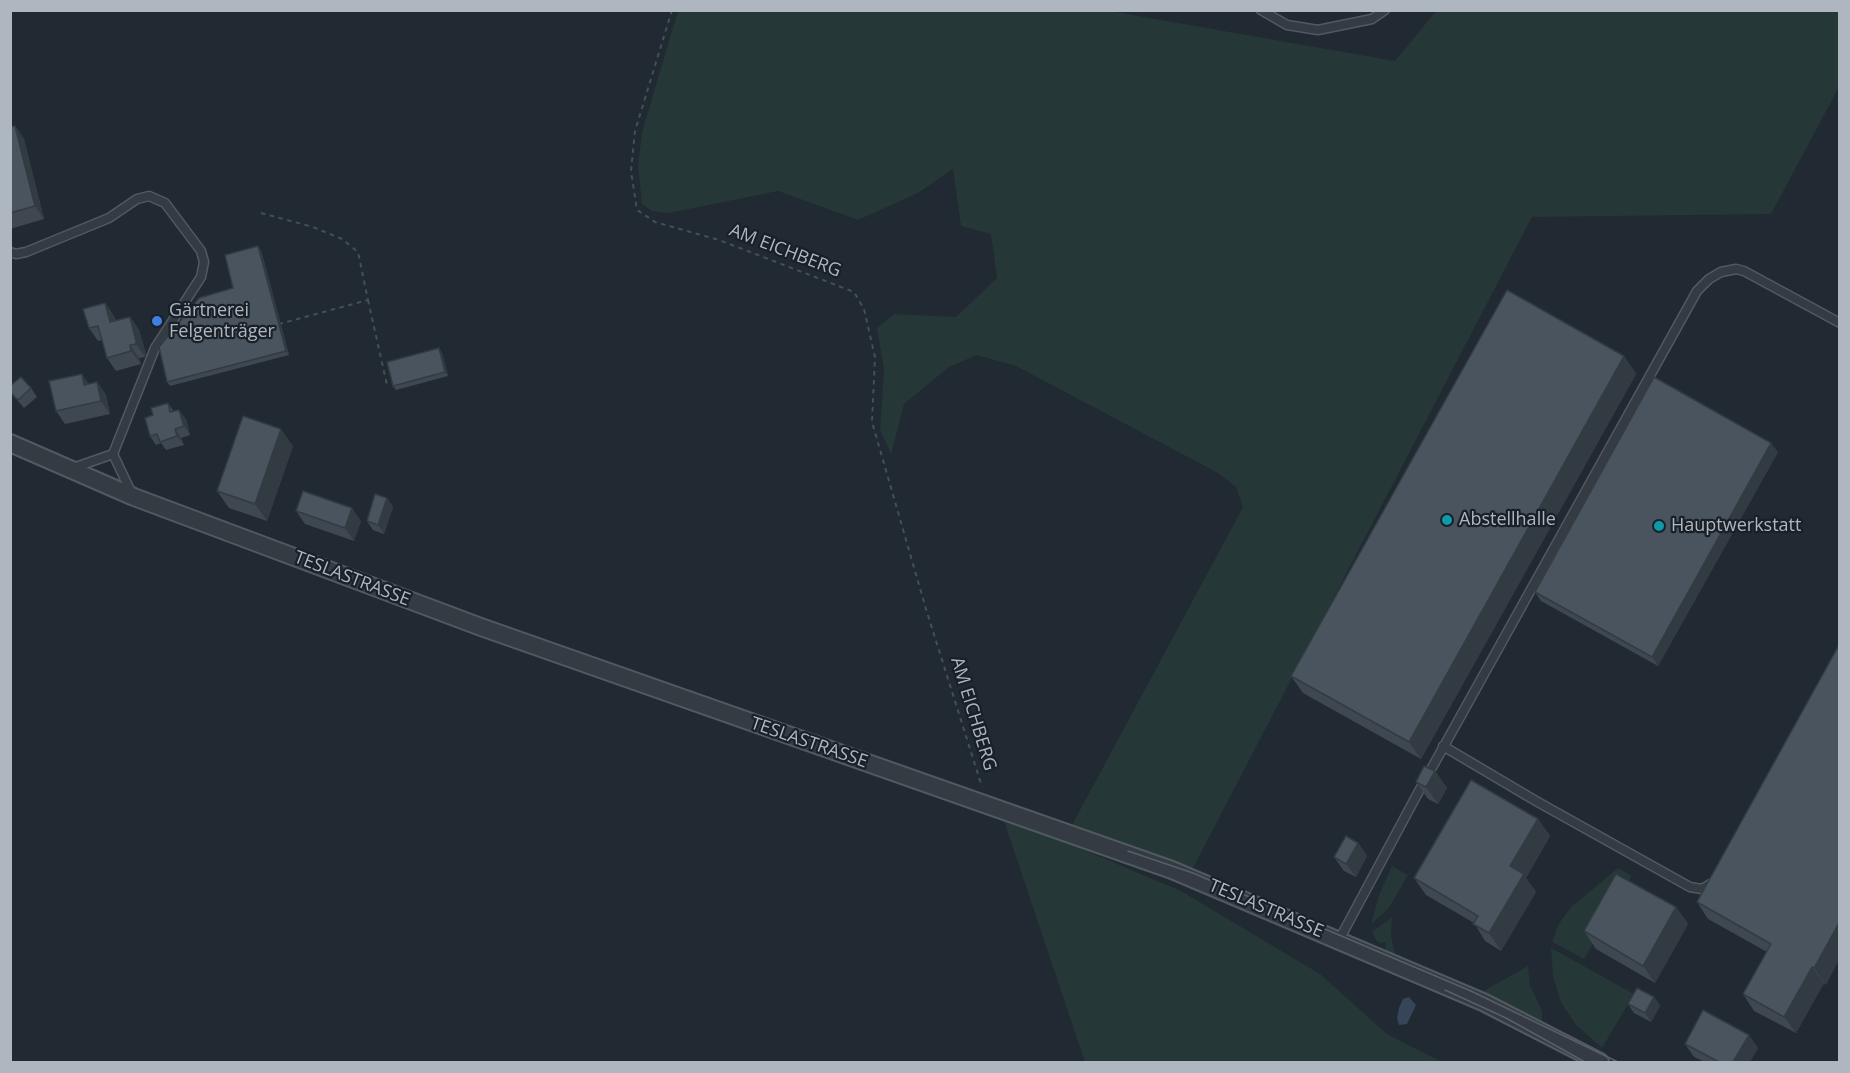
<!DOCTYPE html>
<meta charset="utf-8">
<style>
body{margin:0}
#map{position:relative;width:1850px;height:1073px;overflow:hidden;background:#212932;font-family:"Open Sans",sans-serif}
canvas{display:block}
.frame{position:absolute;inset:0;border:12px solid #aeb6c0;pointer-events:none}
</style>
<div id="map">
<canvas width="1850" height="1073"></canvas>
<div class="frame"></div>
</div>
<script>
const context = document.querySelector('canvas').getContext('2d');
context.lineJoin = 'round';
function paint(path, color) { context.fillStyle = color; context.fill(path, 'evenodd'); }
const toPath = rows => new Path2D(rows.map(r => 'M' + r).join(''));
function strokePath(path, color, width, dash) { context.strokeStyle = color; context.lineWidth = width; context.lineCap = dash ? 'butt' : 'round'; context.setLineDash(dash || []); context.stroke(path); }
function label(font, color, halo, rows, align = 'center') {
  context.font = font + ' "Open Sans",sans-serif'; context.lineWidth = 4.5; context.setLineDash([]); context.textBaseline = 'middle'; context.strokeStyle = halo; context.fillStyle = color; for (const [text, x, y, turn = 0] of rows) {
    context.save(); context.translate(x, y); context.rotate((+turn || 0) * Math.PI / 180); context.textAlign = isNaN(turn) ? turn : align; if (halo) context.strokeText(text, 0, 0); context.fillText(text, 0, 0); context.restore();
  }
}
paint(toPath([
 [678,11,1110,11,1395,61,1436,11,1839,11,1839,87,1771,214,1532,217,1193,868,1072,825,1243,507,1236,487,1218,473,1016,366,977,355,949,367,904,404,891,455,880,429,884,370,877,328,894,314,956,317,997,278,991,234,961,226,953,169,918,193,858,220,778,191,669,213,652,211,642,204,638,166,642,132],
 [1004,821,1044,833,1181,891,1320,974,1387,1034,1442,1062,1085,1062],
 [1392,866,1408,875,1389,908,1371,924,1379,895],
 [1618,868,1632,876,1584,959,1552,942,1558,925,1571,907],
 [1392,917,1391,935,1395,955,1385,950,1386,943,1383,942,1382,944,1377,941,1372,932],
 [1551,948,1634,994,1602,1048,1576,1025,1561,1002,1553,977],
 [1528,966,1530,985,1542,1011,1542,1021,1485,993,1485,990]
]), '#253736');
paint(toPath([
 [1409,997,1416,1005,1407,1024,1399,1025,1397,1018,1399,1008,1403,999]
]), '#364658');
const lane = toPath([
 [1261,10,1287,25,1318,30,1372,19,1385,10],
 [10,252,16,254,26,252,109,218,137,199,149,196,165,203,201,251,204,262,201,277,155,348,113,454,73,468],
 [113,454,132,494],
 [1443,746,1536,801,1690,887,1702,889,1714,882],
 [1339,940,1419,791,1697,291,1709,279,1721,272,1736,269,1744,271,1840,323]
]);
const street = toPath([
 [10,443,134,497,481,627,1172,870,1483,1002,1600,1062]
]);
strokePath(lane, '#515961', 11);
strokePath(street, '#515961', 20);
strokePath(toPath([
 [672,10,635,131,631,171,637,210,655,222,719,240,854,292,864,309,875,357,872,422,926,609,982,787],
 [261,213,313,227,342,239,358,252,368,300,279,324],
 [368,300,387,385]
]), '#425253', 2, [4.5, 4.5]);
strokePath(lane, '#343b43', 8);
strokePath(street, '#343b43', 16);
strokePath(toPath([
 [1128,851,1193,873,1471,991,1618,1062],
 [1445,990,1506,1018,1585,1062]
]), '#565f6a', 1.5);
paint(toPath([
 [15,126,24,139,44,219,10,229,10,127],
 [261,250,289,355,170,386,167,382],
 [105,303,114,316,116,321,130,317,139,330,146,354,145,357,139,358,141,364,116,371,107,358,102,340,98,341,89,328],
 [442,353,448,376,396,390,393,386],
 [1624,356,1636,374,1421,759,1303,693,1291,676],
 [97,382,106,395,110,414,65,424,56,411,88,384],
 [10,386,31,388,37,397,24,408,10,392],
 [168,403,174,412,186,419,190,435,181,438,184,445,166,450,161,443,156,445,150,436,153,415],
 [293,446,267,521,229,508,217,491],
 [1778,452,1658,666,1541,601,1535,592],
 [387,498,393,507,384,534,373,530,367,521],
 [296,511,361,521,354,541,305,524],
 [1839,645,1826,985,1824,983,1796,1033,1754,1011,1743,994,1767,952,1708,919,1697,902],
 [1435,771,1447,788,1438,804,1428,799,1416,782],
 [1538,819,1550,836,1526,878,1536,892,1501,951,1485,941,1474,923,1426,895,1414,878],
 [1358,843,1367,856,1356,877,1344,871,1334,857],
 [1676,907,1688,924,1655,983,1596,949,1584,931],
 [1654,997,1660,1006,1651,1022,1634,1013,1628,1004],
 [1685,1044,1758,1048,1750,1062,1705,1062,1694,1057]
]), '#3f4851');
paint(toPath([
 [15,126,24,139,44,219,35,206],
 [258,246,261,250,289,355,286,351],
 [105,303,114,316,120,335,110,322],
 [130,317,139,330,146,354,145,357,136,344],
 [130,345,139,358,141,364,131,351],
 [439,348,442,353,448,376,445,372],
 [1624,356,1636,374,1421,759,1409,742],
 [82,374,91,387,84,385],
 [97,382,106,395,110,414,101,401],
 [179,410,186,419,190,435,184,426],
 [175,429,181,438,184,445,177,436],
 [281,429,293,446,267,521,255,504],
 [1771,443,1778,452,1658,666,1652,657],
 [387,498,393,507,384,534,378,525],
 [352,508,361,521,354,541,345,528],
 [1435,771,1447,788,1438,804,1426,787],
 [1538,819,1550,836,1526,878,1536,892,1501,951,1489,933,1510,866],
 [1358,843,1367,856,1356,877,1346,864],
 [1676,907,1688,924,1655,983,1643,966],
 [1839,923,1839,960,1826,985,1814,968],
 [1812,967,1824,983,1796,1033,1784,1017],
 [1654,997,1660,1006,1651,1022,1645,1013],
 [1749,1035,1758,1048,1750,1062,1733,1062]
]), '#333b42');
const building = toPath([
 [15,126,35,206,10,213,10,127,15,126],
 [258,246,286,351,167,382,159,347,199,298,233,288,225,255,258,246],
 [1507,290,1624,356,1409,742,1291,676,1507,290],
 [105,303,110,322,130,317,136,341,136,344,130,345,131,351,107,358,98,326,89,328,83,309,105,303],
 [439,348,445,372,393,386,387,362,439,348],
 [82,374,84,385,97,382,101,401,56,411,49,381,82,374],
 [21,377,31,388,18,400,10,392,10,386,21,377],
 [1654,377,1771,443,1652,657,1535,592,1654,377],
 [168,403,170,412,179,410,184,426,175,429,177,436,160,442,157,434,150,436,145,418,153,415,151,408,168,403],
 [243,416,281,429,255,504,217,491,243,416],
 [303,491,352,508,345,528,296,511,303,491],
 [375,494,387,498,378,525,367,521,375,494],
 [1839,645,1839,923,1814,968,1812,967,1784,1017,1743,994,1771,944,1697,902,1839,645],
 [1424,766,1435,771,1426,787,1416,782,1424,766],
 [1471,780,1538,819,1510,866,1524,874,1489,933,1473,924,1478,916,1414,878,1471,780],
 [1346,836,1358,843,1346,864,1334,857,1346,836],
 [1616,874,1676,907,1643,966,1584,931,1616,874],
 [1637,988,1654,997,1645,1013,1628,1004,1637,988],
 [1703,1010,1749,1035,1733,1062,1719,1062,1685,1044,1703,1010]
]);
paint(building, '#49545e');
strokePath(building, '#333b42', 1.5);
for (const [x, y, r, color] of [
 [157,321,6,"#3f7fe0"],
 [1447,520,6,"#0f9aa8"],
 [1659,526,6,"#0f9aa8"]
]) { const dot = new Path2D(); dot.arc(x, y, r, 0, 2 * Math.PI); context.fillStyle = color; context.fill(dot); strokePath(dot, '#192028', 2); }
label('18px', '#aeb6c0', '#192028', [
 ["AM EICHBERG",785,251,21],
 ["TESLASTRASSE",352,579,21],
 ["AM EICHBERG",973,714,73],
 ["TESLASTRASSE",809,743,19],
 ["TESLASTRASSE",1266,909,23]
]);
label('18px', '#aeb6c0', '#192028', [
 ["Gärtnerei",169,311],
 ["Felgenträger",169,332],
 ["Abstellhalle",1459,520],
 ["Hauptwerkstatt",1671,526]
], 'left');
</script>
